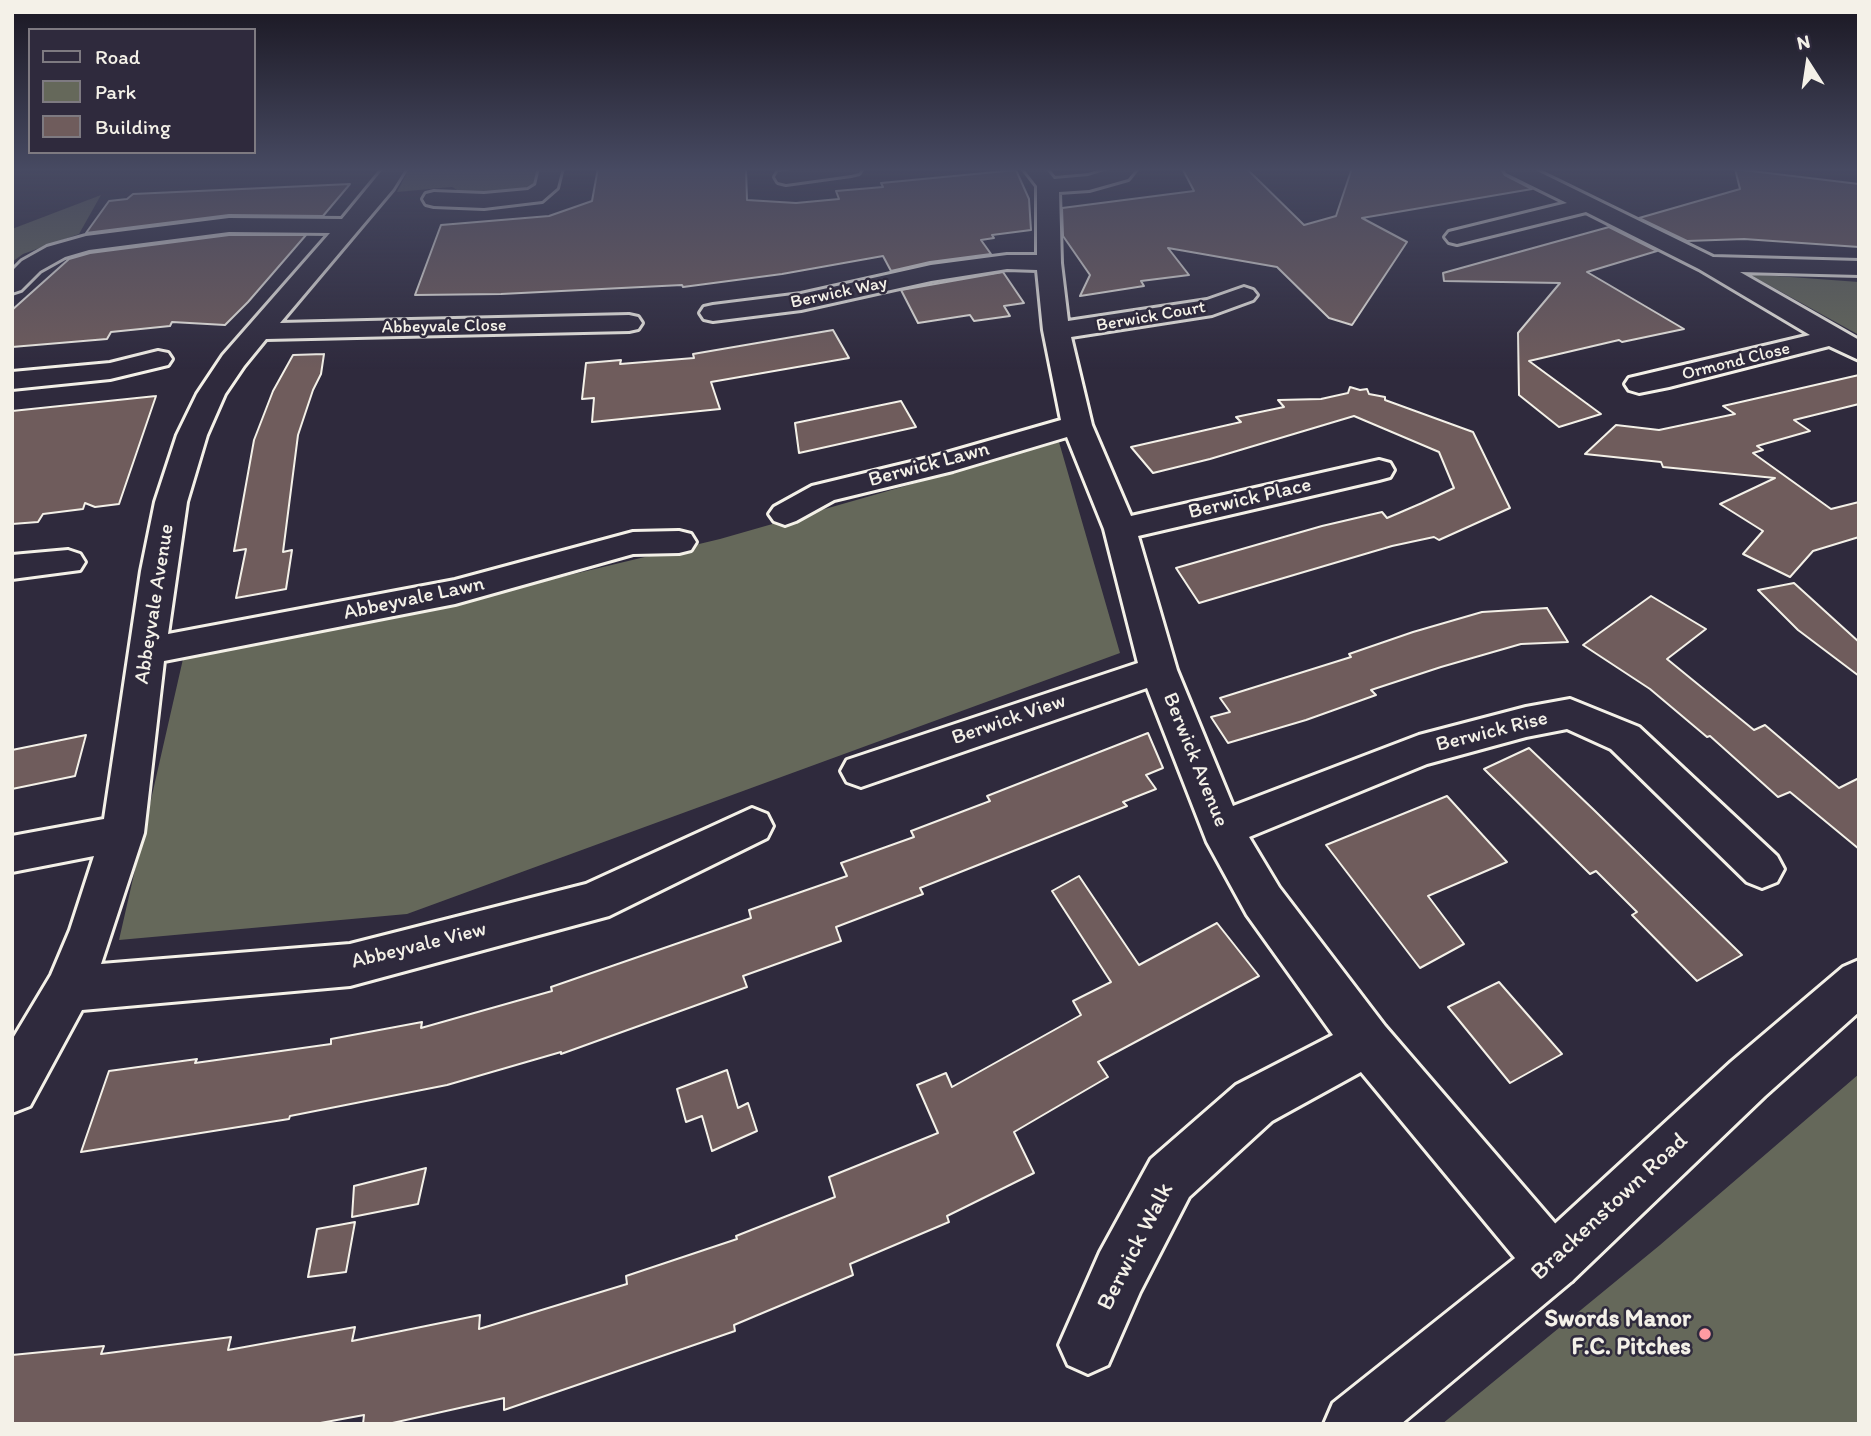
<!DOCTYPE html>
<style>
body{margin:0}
#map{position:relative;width:1871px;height:1436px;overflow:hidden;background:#2f2a3d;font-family:Itim,sans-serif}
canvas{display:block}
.frame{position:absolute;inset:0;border:14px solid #f4f1e8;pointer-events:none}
.legend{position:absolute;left:28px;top:28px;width:228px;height:126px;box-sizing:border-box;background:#2f2a3d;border:2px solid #7e7a81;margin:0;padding:9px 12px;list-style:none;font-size:21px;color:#f4f1e8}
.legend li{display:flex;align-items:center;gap:14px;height:35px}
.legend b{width:35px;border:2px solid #7e7a81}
.north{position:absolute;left:1773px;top:28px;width:70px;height:70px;-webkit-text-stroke:5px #2f2a3d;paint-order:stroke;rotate:348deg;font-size:19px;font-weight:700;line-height:28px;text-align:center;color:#f4f1e8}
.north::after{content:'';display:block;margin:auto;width:24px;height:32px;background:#f4f1e8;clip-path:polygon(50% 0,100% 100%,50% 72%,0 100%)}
</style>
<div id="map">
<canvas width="1871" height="1436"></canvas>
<div class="frame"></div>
<ul class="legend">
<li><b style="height:9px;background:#2f2a3d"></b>Road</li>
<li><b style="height:19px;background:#65685a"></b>Park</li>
<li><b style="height:19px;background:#6f5c5c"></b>Building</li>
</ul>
<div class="north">N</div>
</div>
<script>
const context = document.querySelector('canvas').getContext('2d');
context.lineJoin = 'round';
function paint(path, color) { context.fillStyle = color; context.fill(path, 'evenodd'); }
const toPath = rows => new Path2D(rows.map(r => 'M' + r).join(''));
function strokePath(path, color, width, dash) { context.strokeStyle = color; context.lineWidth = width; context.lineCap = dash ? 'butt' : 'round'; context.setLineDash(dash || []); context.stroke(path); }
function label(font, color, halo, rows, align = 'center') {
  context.font = font + ' Itim,sans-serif'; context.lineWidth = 5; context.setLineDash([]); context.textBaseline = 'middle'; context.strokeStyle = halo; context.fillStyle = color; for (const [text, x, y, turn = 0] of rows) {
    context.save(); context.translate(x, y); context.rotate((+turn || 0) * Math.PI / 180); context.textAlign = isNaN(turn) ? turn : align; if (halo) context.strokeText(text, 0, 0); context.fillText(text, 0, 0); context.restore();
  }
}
paint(toPath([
 [409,168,548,168,545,187,469,197,452,187,397,192],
 [101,195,79,234,23,254,12,262,12,229],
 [1749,274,1859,282,1859,335],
 [1059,442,1120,653,407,914,119,940,183,659,436,607,720,539],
 [1859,1074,1859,1424,1442,1424,1660,1245]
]), '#65685a');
const building = toPath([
 [598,168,746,168,747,200,796,203,839,199,836,191,883,187,881,183,1016,170,1029,199,1031,230,992,235,994,238,981,240,991,254,930,262,891,271,883,256,782,274,683,287,682,285,501,294,415,295,441,225,549,216,592,201,598,168],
 [1182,168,1246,168,1304,225,1336,216,1352,168,1500,168,1505,175,1532,189,1362,218,1407,242,1352,325,1329,318,1277,267,1168,248,1189,275,1141,281,1144,286,1080,296,1090,275,1063,236,1062,208,1194,191,1182,168],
 [1735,169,1859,184,1859,247,1744,239,1687,241,1639,218,1740,189,1735,169],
 [350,184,323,216,229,215,86,233,109,201,127,199,133,194,350,184],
 [1609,227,1657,251,1587,272,1684,329,1622,342,1619,340,1529,361,1601,414,1559,427,1519,395,1518,333,1560,283,1444,281,1443,273,1609,227],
 [229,235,306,235,248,302,225,325,172,322,170,326,111,332,107,339,12,347,12,310,69,259,90,253,229,235],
 [1003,272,1024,303,1004,306,1010,316,974,321,970,315,918,323,901,290,1003,272],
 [833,330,849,358,711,382,720,409,592,422,594,398,582,399,586,363,621,360,620,364,694,358,693,354,833,330],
 [324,354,321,374,313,390,298,435,283,552,292,550,286,589,236,598,246,549,234,551,254,440,273,391,293,355,324,354],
 [1859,375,1859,404,1794,420,1810,431,1757,446,1763,450,1753,453,1831,509,1859,502,1859,537,1813,551,1790,577,1743,554,1763,531,1720,504,1775,478,1663,467,1661,462,1585,454,1616,425,1659,430,1735,414,1723,406,1859,375],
 [1350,387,1360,390,1367,389,1369,394,1385,397,1385,400,1473,432,1510,508,1439,540,1434,537,1392,546,1199,603,1176,568,1322,526,1382,512,1387,518,1422,503,1454,488,1439,452,1354,416,1210,459,1153,473,1131,447,1241,422,1236,417,1284,407,1278,400,1321,399,1348,393,1350,387],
 [156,396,119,504,95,507,85,503,83,509,43,514,38,522,12,524,12,411,156,396],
 [901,401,916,427,799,453,795,423,901,401],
 [1794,583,1859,642,1859,676,1798,630,1758,590,1794,583],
 [1651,596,1706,629,1667,659,1754,730,1765,725,1839,788,1859,778,1859,849,1790,792,1778,797,1710,736,1707,737,1650,689,1583,645,1651,596],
 [1547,608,1568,642,1521,644,1441,667,1371,690,1376,695,1306,720,1228,743,1211,717,1230,712,1220,698,1351,657,1349,654,1413,632,1482,612,1547,608],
 [1148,733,1163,768,1146,775,1156,789,1123,802,1127,806,920,888,923,894,836,927,841,941,743,976,747,987,561,1054,561,1052,447,1085,290,1116,289,1119,81,1152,109,1071,197,1059,195,1063,331,1044,331,1039,422,1022,421,1028,552,991,551,987,751,918,749,910,847,876,841,863,914,837,911,831,990,801,987,796,1148,733],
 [86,735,75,776,12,789,12,750,86,735],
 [1529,748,1594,810,1742,955,1697,981,1632,915,1637,912,1596,871,1590,874,1484,769,1529,748],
 [1447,796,1507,862,1428,896,1464,944,1420,968,1326,845,1447,796],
 [1079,876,1139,965,1217,923,1259,976,1098,1062,1108,1077,1014,1132,1034,1173,947,1216,949,1222,850,1264,853,1275,734,1325,735,1331,504,1410,504,1398,388,1424,363,1424,364,1415,315,1424,12,1424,12,1355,104,1346,101,1354,231,1337,228,1350,355,1327,352,1341,480,1315,479,1329,627,1284,626,1276,737,1239,736,1236,835,1197,829,1177,938,1133,917,1085,946,1073,952,1087,1081,1015,1073,1001,1111,982,1052,891,1079,876],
 [1499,982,1562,1054,1510,1083,1448,1007,1499,982],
 [727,1070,738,1108,748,1103,757,1131,712,1151,702,1116,686,1122,677,1089,727,1070],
 [426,1168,418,1204,352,1217,354,1186,426,1168],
 [355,1222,346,1272,308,1277,317,1229,355,1222]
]);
paint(building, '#6f5c5c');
strokePath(building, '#f4f1e8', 2);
const street = toPath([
 [384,168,406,168,393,189,280,323,629,315,638,317,642,323,638,329,629,331,266,339,244,366,225,394,207,435,187,502,168,634,455,580,633,532,679,531,691,534,696,542,691,550,679,553,633,554,455,604,164,661,144,833,101,964,350,944,586,884,752,808,767,814,773,826,767,838,609,916,350,986,82,1010,30,1106,12,1113,12,1040,51,975,70,930,94,856,12,872,12,836,104,819,141,571,155,502,177,435,197,394,223,355,330,233,229,232,89,250,65,257,40,271,21,290,12,293,12,271,22,261,47,247,86,236,229,218,342,219,384,168],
 [540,168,562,168,557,188,542,201,484,208,434,206,426,204,423,199,426,194,434,192,484,194,528,190,536,185,540,168],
 [803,168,862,168,859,173,851,175,786,184,778,182,775,177,778,172,803,168],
 [1023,168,1045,168,1054,179,1088,176,1114,168,1137,168,1128,179,1089,190,1059,192,1061,263,1068,321,1207,300,1244,287,1253,290,1257,295,1253,300,1212,315,1071,337,1092,425,1131,516,1379,460,1390,463,1394,470,1390,477,1379,480,1138,536,1177,670,1233,806,1419,735,1526,707,1570,699,1639,727,1777,856,1784,869,1777,882,1762,888,1747,882,1611,749,1567,729,1526,737,1427,764,1249,837,1279,887,1385,1026,1572,1243,1580,1262,1572,1281,1553,1289,1534,1281,1361,1072,1272,1121,1189,1197,1140,1292,1108,1365,1088,1374,1068,1365,1059,1345,1100,1252,1151,1159,1236,1085,1333,1035,1247,915,1207,842,1147,688,861,787,847,782,841,771,847,760,1138,663,1104,529,1067,437,953,471,834,500,796,521,785,525,774,521,769,514,774,507,812,486,936,456,1061,420,1043,330,1037,270,1007,269,931,281,801,310,713,321,704,319,700,313,704,307,713,305,801,294,931,265,1007,255,1037,255,1037,186,1023,168],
 [1503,168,1531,168,1713,257,1859,261,1859,275,1740,272,1859,340,1859,360,1829,346,1669,387,1639,393,1629,390,1625,384,1629,378,1810,335,1699,269,1586,212,1457,244,1449,242,1445,237,1449,232,1567,203,1506,173,1503,168],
 [158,351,168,353,172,359,168,365,110,379,12,389,12,372,110,363,158,351],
 [68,550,80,554,85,562,80,570,12,579,12,555,68,550]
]);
const secondary = toPath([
 [1859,960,1859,1012,1765,1096,1572,1281,1401,1424,1324,1424,1333,1403,1534,1243,1731,1062,1843,967,1859,960]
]);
strokePath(street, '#f4f1e8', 6);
strokePath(secondary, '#f4f1e8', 6);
paint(street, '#2f2a3d');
paint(secondary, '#2f2a3d');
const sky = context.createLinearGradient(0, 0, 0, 369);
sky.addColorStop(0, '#1a1722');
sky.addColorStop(0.46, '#474a62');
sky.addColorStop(1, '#474a6200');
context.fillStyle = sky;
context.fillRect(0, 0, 1871, 369);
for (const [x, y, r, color] of [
 [1705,1334,7,"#ff9aa2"]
]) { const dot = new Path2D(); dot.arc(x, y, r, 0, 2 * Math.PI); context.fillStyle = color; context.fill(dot); strokePath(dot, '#2f2a3d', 2.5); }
label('18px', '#f4f1e8', '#2f2a3d', [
 ["Berwick Way",839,293,-12],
 ["Berwick Court",1151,317,-10],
 ["Abbeyvale Close",444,327,-1],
 ["Ormond Close",1736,362,-14]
]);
label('21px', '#f4f1e8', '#2f2a3d', [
 ["Berwick Lawn",929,465,-15],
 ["Berwick Place",1250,499,-13],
 ["Abbeyvale Lawn",414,599,-12],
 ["Abbeyvale Avenue",155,604,-81],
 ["Berwick View",1009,720,-19],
 ["Berwick Rise",1492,732,-14],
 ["Berwick Avenue",1195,760,68],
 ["Abbeyvale View",419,946,-14]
]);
label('24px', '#f4f1e8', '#2f2a3d', [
 ["Brackenstown Road",1610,1207,-43],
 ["Berwick Walk",1136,1247,-63]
]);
label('bold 24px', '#f4f1e8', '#2f2a3d', [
 ["Swords Manor",1691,1320],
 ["F.C. Pitches",1691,1348]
], 'right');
</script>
